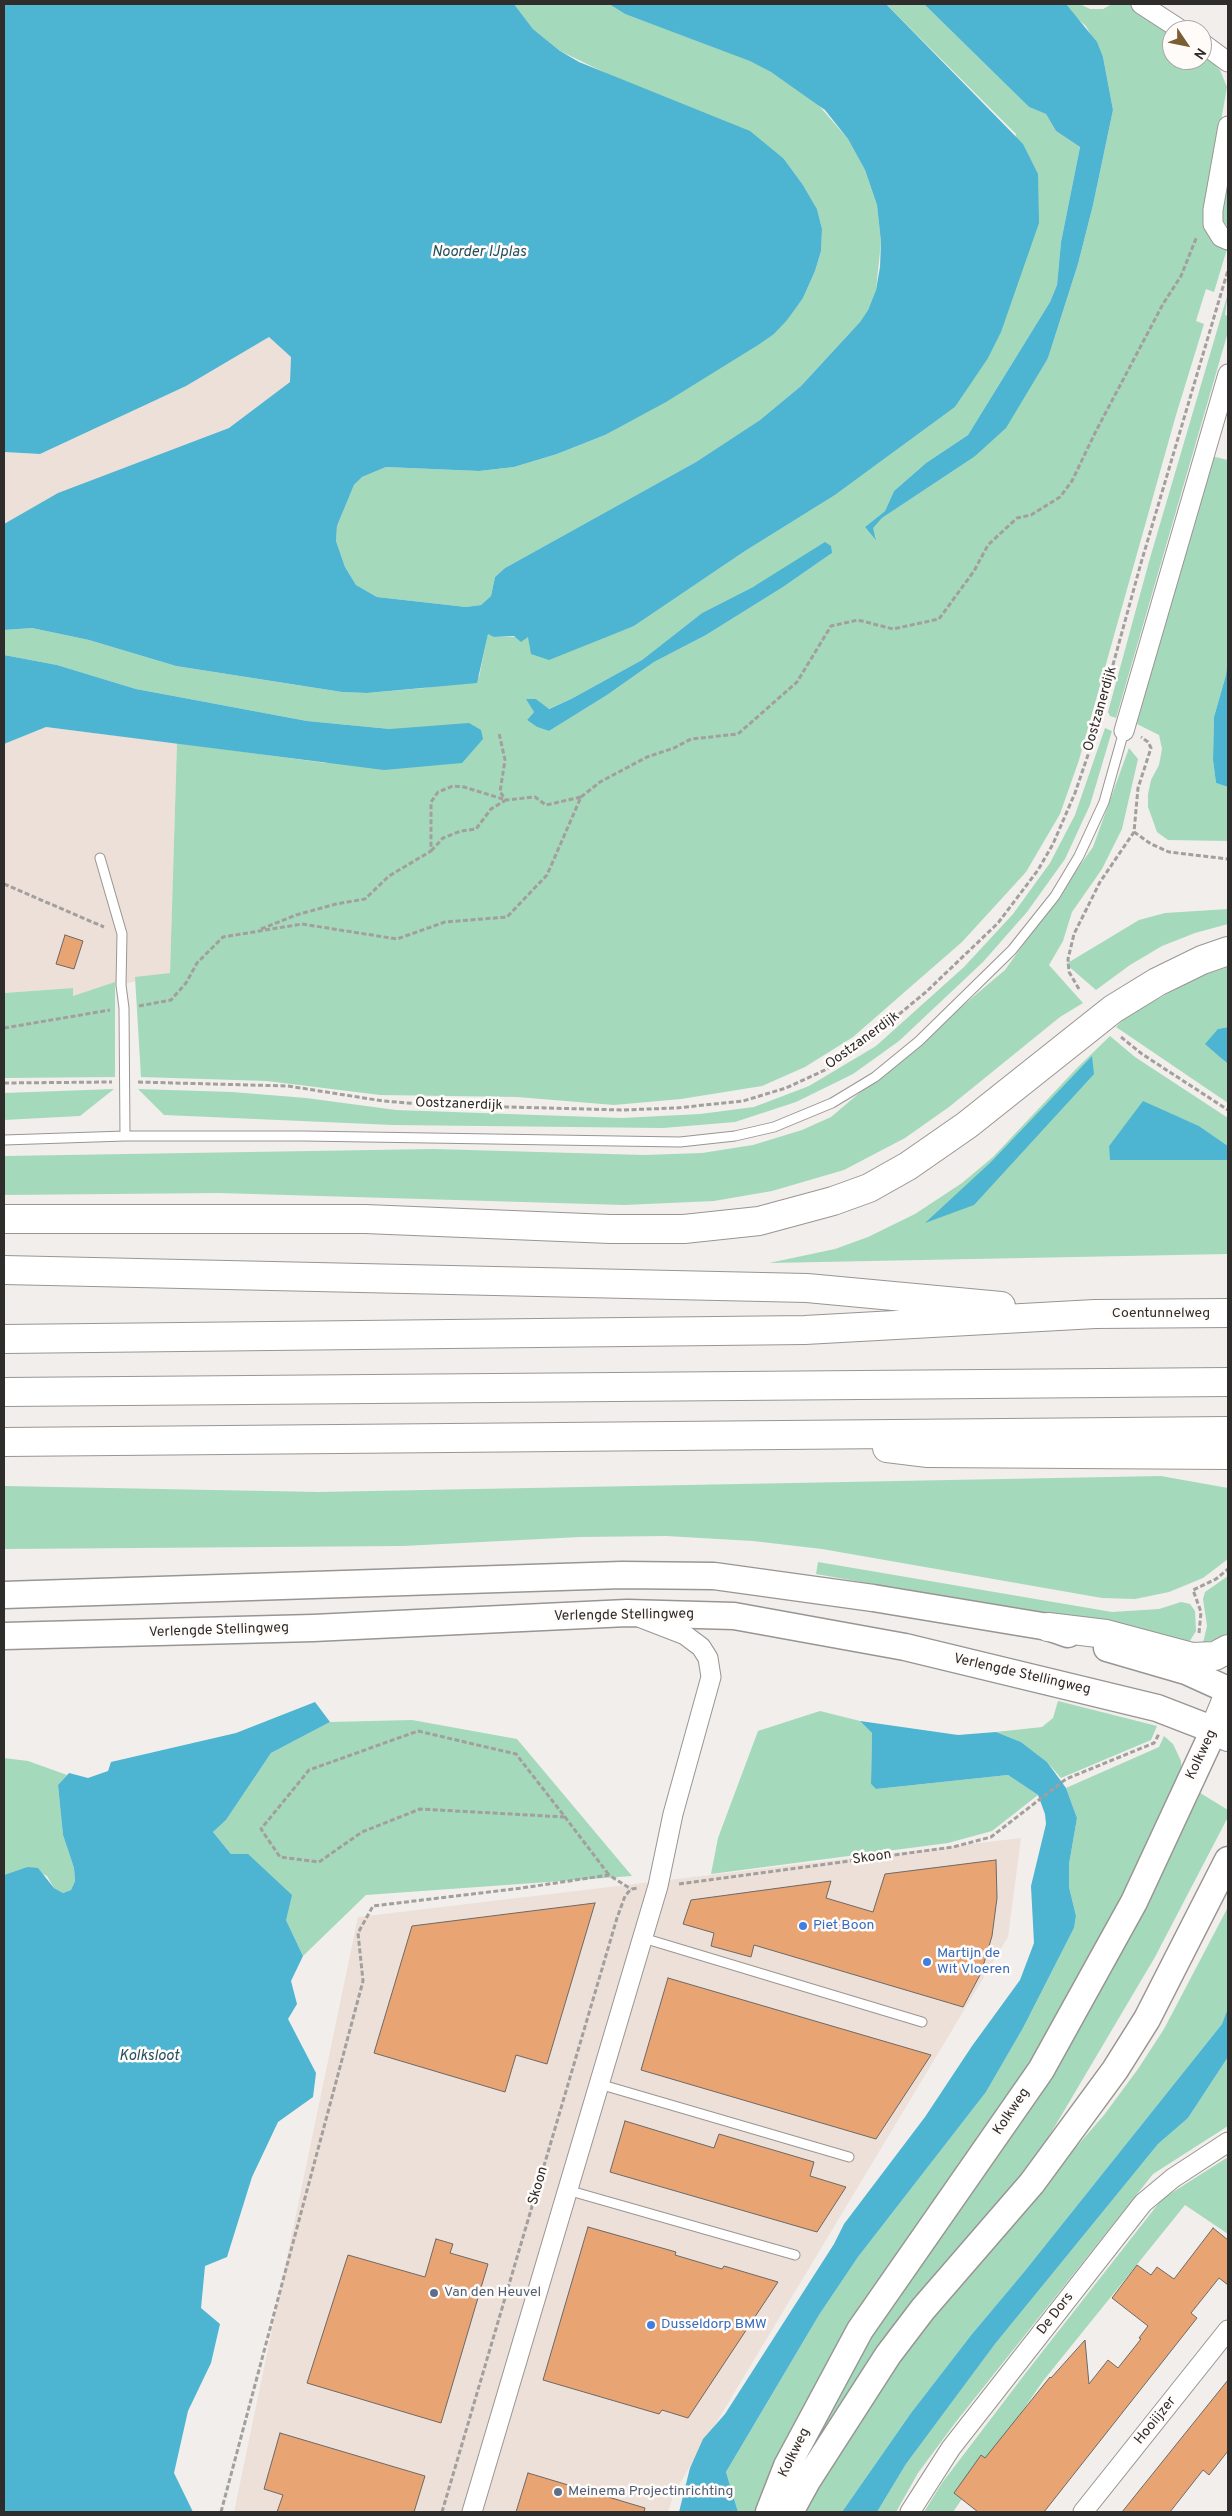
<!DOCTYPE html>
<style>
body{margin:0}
#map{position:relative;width:1232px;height:2516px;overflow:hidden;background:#f2eeeb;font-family:Overpass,sans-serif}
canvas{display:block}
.frame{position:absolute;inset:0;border:5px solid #2e2d2c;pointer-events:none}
.north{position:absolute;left:1162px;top:20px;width:50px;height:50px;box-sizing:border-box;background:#fffbf9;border:1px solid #aba9a7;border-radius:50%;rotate:124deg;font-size:14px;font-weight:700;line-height:20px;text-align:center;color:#2e2d2c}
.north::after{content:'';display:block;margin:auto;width:18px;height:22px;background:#7b5e32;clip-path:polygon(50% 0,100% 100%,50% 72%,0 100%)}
</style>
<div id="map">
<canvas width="1232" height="2516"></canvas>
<div class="frame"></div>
<div class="north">N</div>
</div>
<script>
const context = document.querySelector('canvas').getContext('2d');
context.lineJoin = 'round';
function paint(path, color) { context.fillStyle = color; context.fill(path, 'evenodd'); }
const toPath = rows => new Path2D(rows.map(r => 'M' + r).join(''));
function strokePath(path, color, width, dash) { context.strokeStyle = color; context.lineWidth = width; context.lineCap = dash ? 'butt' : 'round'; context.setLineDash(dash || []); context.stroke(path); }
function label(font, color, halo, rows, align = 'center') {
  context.font = font + ' Overpass,sans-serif'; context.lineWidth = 5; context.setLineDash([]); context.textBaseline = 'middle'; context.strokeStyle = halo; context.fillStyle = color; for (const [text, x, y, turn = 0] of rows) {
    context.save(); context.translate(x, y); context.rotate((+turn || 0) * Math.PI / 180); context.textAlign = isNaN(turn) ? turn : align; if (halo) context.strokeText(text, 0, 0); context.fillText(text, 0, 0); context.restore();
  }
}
paint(toPath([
 [269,337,291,357,290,382,229,428,59,493,4,524,4,452,40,454,186,386],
 [46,727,177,743,170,973,73,996,73,988,4,993,4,744],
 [1021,1838,1008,1937,674,2493,668,2512,234,2512,358,1917]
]), '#ece0d9');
paint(toPath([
 [514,4,609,4,625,14,750,60,771,72,815,101,848,139,865,170,877,205,881,242,876,290,868,310,860,322,801,386,760,420,696,462,505,568,495,577,491,596,481,605,466,607,377,597,356,585,345,567,336,541,337,526,354,485,362,477,386,467,479,471,514,467,557,454,605,435,774,334,803,298,815,271,821,251,822,229,817,209,803,185,784,159,560,51,533,29],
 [886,4,924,4,1029,107,1046,114,1056,131,1080,147,1061,242,1057,285,1050,302,968,435,926,463,894,491,885,511,865,527,876,538,872,528,882,518,974,457,1048,358,1078,264,1093,205,1113,110,1103,57,1086,26,1072,14,1066,4,1080,4,1090,9,1103,9,1112,4,1129,4,1172,33,1172,60,1202,60,1202,52,1220,70,1227,87,1208,195,1227,249,1214,292,1206,289,1196,321,1204,324,1176,415,1079,760,1060,814,1026,872,962,942,853,1037,805,1067,762,1086,681,1099,614,1105,517,1097,380,1095,267,1081,141,1077,135,977,170,973,177,743,326,763,390,729,307,721,136,689,57,665,4,655,4,630,32,628,89,640,176,666,342,692,367,693,425,688,479,677,488,633,494,637,607,636,634,626,745,551,835,495,955,407,968,387,1016,134],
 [832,553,783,587,706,635,654,662,607,695,549,731,537,727,527,720,534,712,527,699,536,699,548,709,571,699,642,660,702,613,753,587],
 [1228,165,1228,227,1221,218],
 [1228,293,1225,315,1228,316,1228,332,1116,718,1110,716,1108,712,1150,558],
 [1211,456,1228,460,1228,656,1226,675,1214,717,1213,760,1216,783,1228,787,1228,841,1168,840,1157,832,1148,807,1148,794,1151,780,1159,765,1162,749,1159,735,1137,724],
 [1105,728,1112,731,1090,805,1065,859,1027,912,983,962,899,1041,853,1074,796,1102,735,1122,663,1128,393,1125,164,1115,138,1089,232,1092,306,1098,396,1110,622,1118,700,1114,754,1107,809,1086,876,1046,964,967,1013,914,1050,863,1075,815],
 [1129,748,1138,759,1122,829,1102,869,1072,912,1063,941,1049,965,1083,1003,1060,1017,949,1107,905,1138,844,1170,772,1191,714,1201,624,1205,219,1193,4,1195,4,1156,434,1149,644,1155,702,1153,753,1145,802,1130,831,1117,1005,970,1093,847],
 [1228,909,1228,924,1195,933,1162,946,1130,965,1096,990,1066,964,1139,920,1165,913],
 [1228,967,1228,1027,1218,1029,1224,1061,1228,1064,1228,1103,1116,1027,1127,1016,1198,977],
 [115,982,115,1077,4,1078,4,993,73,988,73,996],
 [1110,1036,1135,1057,1228,1118,1228,1146,1199,1126,1143,1102,1109,1146,1111,1160,1228,1160,1228,1254,769,1263,835,1249,868,1237,915,1214,962,1183,993,1157,1076,1069],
 [114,1089,80,1116,4,1120,4,1093],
 [1161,1476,1228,1488,1228,1559,1203,1578,1169,1592,1135,1599,1102,1598,822,1549,753,1541,666,1536,580,1537,403,1546,4,1549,4,1486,319,1492],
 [818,1562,1112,1612,1159,1609,1181,1602,1190,1604,1195,1611,1196,1631,1188,1644,1044,1614,816,1574],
 [1228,1576,1228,1633,1221,1638,1203,1643,1207,1626,1203,1599,1205,1592],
 [1058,1701,1157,1726,1151,1740,1061,1778,1047,1762,1021,1742,996,1732,1042,1727,1053,1718],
 [820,1711,860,1721,872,1733,871,1784,876,1789,1008,1775,1038,1795,992,1831,948,1843,711,1874,718,1838,758,1731],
 [412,1720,517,1739,632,1876,366,1895,303,1956,286,1920,213,1832,226,1820,271,1753,330,1722],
 [1164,1736,1173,1744,1181,1761,1182,1775,1178,1788,1058,2025,827,2363,755,2512,738,2512,726,2472,819,2315,858,2257,986,2092,1023,2028,1074,1928,1076,1916,1069,1887,1069,1864,1077,1818,1066,1788,1159,1747],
 [4,1758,28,1761,67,1775,58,1785,63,1835,74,1868,75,1881,71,1890,63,1893,54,1888,47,1876,27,1867,4,1875],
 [1197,1791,1228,1810,1228,1817,1155,1957,1032,2165,782,2512,798,2460,866,2336],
 [1228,1907,1228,2008,1222,2024,1024,2272,972,2334,911,2413,842,2512,802,2512,885,2375,1013,2220,1104,2115,1138,2069,1164,2029],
 [1228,2057,1228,2126,1153,2174,955,2423,918,2473,896,2512,877,2512,906,2464,995,2344,1158,2144,1188,2118],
 [1228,2157,1228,2234,1185,2205,1043,2381,953,2512,924,2512,942,2483,1028,2370,1162,2199]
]), '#a4d9bc');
paint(toPath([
 [4,4,514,4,533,29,560,51,579,62,750,131,784,159,803,185,817,209,822,229,821,251,815,271,803,298,787,320,774,334,758,345,666,402,605,435,557,454,514,467,479,471,386,467,362,477,354,485,337,526,336,541,345,567,356,585,377,597,466,607,481,605,491,596,495,577,505,568,696,462,760,420,801,386,860,322,868,310,876,290,880,267,881,242,877,205,865,170,848,139,825,110,771,72,750,61,625,14,609,4,886,4,1023,144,1038,174,1039,223,1001,332,988,358,955,407,835,495,745,551,634,626,549,660,531,654,528,637,521,642,514,636,494,637,488,634,477,683,367,693,342,692,176,666,89,640,32,628,4,630,4,524,58,493,229,428,290,382,291,357,269,337,186,386,40,454,4,452],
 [924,4,1066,4,1097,42,1103,57,1113,110,1093,205,1078,264,1048,358,1006,428,974,457,882,518,873,528,876,540,865,527,885,511,894,491,926,463,968,435,1050,302,1057,285,1061,242,1080,147,1056,131,1046,114,1029,107],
 [825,542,831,546,832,553,783,587,706,635,654,662,607,695,549,731,537,727,527,720,534,712,526,699,536,699,549,709,571,699,642,660,702,613,753,587],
 [4,655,57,665,136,689,307,721,390,729,469,723,481,730,483,739,462,763,384,770,46,727,4,744],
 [1228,656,1228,787,1216,783,1213,760,1214,717,1226,675],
 [1228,1027,1228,1064,1205,1044,1218,1029],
 [1092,1056,1094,1074,974,1205,925,1223,991,1162],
 [1143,1101,1199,1126,1228,1146,1228,1160,1110,1160,1109,1146],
 [315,1702,330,1722,271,1753,226,1820,213,1832,231,1854,248,1854,292,1895,286,1920,303,1956,291,1981,297,2004,288,2019,316,2073,313,2097,278,2122,252,2177,227,2257,205,2266,201,2308,220,2324,211,2363,188,2411,174,2473,193,2512,4,2512,4,1875,27,1867,38,1868,54,1888,63,1893,71,1890,75,1881,74,1868,63,1835,58,1785,69,1773,88,1778,108,1771,111,1762,236,1733],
 [860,1721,958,1735,996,1732,1021,1742,1047,1762,1066,1788,1077,1818,1069,1864,1069,1887,1076,1916,1074,1928,1023,2028,986,2092,858,2257,819,2315,726,2472,738,2512,679,2512,690,2468,703,2439,725,2414,834,2244,844,2224,925,2117,972,2046,1020,1980,1034,1943,1031,1886,1046,1824,1045,1814,1038,1795,1008,1775,876,1789,871,1784,872,1733],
 [1228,2008,1228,2057,1188,2118,1158,2144,995,2344,906,2464,877,2512,842,2512,911,2413,972,2334,1024,2272,1222,2024]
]), '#4db4d1');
const building = toPath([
 [65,935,83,941,74,969,56,964,65,935],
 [996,1860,997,1898,992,1936,981,1973,963,2007,754,1945,751,1957,711,1946,714,1933,683,1924,691,1900,831,1881,826,1898,873,1912,885,1874,996,1860],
 [595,1903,547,2064,516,2055,505,2092,374,2053,412,1926,595,1903],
 [668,1978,931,2055,876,2139,641,2070,668,1978],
 [625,2121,714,2148,719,2134,814,2162,810,2176,846,2187,817,2232,610,2172,625,2121],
 [588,2227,676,2252,675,2255,722,2269,724,2266,778,2282,688,2418,662,2410,659,2414,543,2380,588,2227],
 [1213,2228,1228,2240,1228,2285,1219,2278,1191,2313,1197,2318,1044,2512,978,2512,954,2493,981,2455,985,2458,1050,2377,1051,2378,1085,2340,1089,2384,1108,2360,1118,2368,1141,2339,1139,2338,1148,2326,1112,2298,1137,2265,1151,2275,1157,2267,1174,2279,1213,2228],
 [436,2239,453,2244,450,2253,488,2264,441,2423,307,2383,348,2255,425,2277,436,2239],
 [1228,2380,1228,2451,1209,2475,1203,2470,1170,2512,1122,2512,1228,2380],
 [280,2433,425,2476,414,2512,277,2512,283,2495,264,2489,280,2433],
 [528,2473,645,2508,644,2512,516,2512,528,2473]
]);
paint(building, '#e8a473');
strokePath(building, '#6d6966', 1);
const lane = toPath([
 [100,858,122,934,121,985,124,1008,125,1136],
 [4,1140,125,1136,304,1136,680,1142,735,1136,774,1127,832,1103,875,1077,919,1041,1012,950,1055,896,1079,856,1104,802,1124,731],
 [643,1938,922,2022],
 [599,2084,849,2157],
 [567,2190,795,2255]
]);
const street = toPath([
 [1141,4,1181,30],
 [1202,43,1228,62],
 [1228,126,1213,210,1213,224,1221,237,1228,240],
 [1124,731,1228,374],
 [472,2512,658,1886,673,1814,711,1677,708,1658,701,1647,685,1635,641,1618],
 [910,2512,951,2448,1143,2203,1173,2178,1228,2142],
 [1083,2512,1228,2330]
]);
const secondary = toPath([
 [4,1595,622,1575,714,1576,873,1598,1048,1627,1068,1634],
 [4,1636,313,1628,627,1613,734,1616,905,1647,1157,1708,1214,1730,1134,1902,1041,2070,860,2330,787,2466,769,2512],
 [1107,1648,1186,1671,1228,1690],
 [790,2512,807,2481,888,2355,923,2309,1032,2183,1115,2070,1147,2019,1228,1860]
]);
const primary = toPath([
 [1048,1627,1106,1634,1192,1657,1215,1656,1228,1649],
 [1228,1696,1214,1730,1228,1737]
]);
const highway = toPath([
 [4,1219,365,1219,610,1229,684,1229,759,1221,833,1201,869,1188,908,1166,967,1125,1113,1009,1157,982,1202,960,1228,951],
 [4,1270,807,1288,1001,1306],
 [4,1339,805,1330,1095,1314,1228,1313],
 [4,1392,1228,1382],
 [4,1442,1228,1431],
 [887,1448,928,1453,1228,1455]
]);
strokePath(lane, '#999592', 11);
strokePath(street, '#999592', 21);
strokePath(secondary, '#999592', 29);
strokePath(primary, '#999592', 30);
strokePath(highway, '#999592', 30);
strokePath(toPath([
 [581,797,600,782,647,757,674,748,691,739,738,734,797,682,831,626,858,620,893,629,939,619,974,571,988,545,1017,518,1031,515,1060,497,1072,481,1096,431,1163,304,1181,276,1197,236],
 [1134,832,1151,844,1169,852,1228,859],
 [4,884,104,927],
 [261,929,296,915,336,904,365,899,389,876,431,851,431,802,438,792,453,786,464,787,506,800,491,809,476,829,461,831,443,838,431,851],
 [1079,989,1069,972,1068,959,1074,934,1100,882,1134,832,1138,788,1151,748,1148,742,1141,737],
 [139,1006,171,1000,186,983,197,963,223,937,302,924,397,939,445,922,507,917,547,875,581,797,546,805,535,797,506,800,500,792,505,760,499,733],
 [4,1028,110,1010],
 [1121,1037,1142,1054,1228,1110],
 [138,1082,288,1086,383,1101,433,1105,622,1110,676,1108,743,1101,786,1088,825,1070,858,1048,926,992,998,923,1038,870,1053,844,1075,793,1089,752,1141,563,1228,270],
 [4,1083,112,1082],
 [1199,1633,1201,1612,1193,1590,1216,1579,1228,1569],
 [565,1817,420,1809,362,1832,319,1862,280,1857,261,1829,309,1770,418,1731,516,1754,565,1817,609,1875],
 [679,1884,953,1847,991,1837,1066,1779,1154,1743,1159,1734],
 [221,2512,363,1981,358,1933,373,1906,522,1888,609,1875,631,1889],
 [442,2512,617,1918,625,1896,631,1889,638,1888]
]), '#a29f9d', 3, [5, 2.5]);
strokePath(lane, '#fff', 9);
strokePath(street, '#fff', 19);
strokePath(secondary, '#fff', 26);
strokePath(primary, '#fff', 28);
strokePath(highway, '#fff', 28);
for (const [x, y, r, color] of [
 [803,1926,5,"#3f7fe0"],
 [927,1962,5,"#3f7fe0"],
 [434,2293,5,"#5c6f8a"],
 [651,2325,5,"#3f7fe0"],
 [558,2492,5,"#5c6f8a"]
]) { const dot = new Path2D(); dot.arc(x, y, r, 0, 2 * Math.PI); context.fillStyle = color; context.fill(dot); strokePath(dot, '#fffbf9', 2); }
label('14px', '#2e2d2c', '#fffbf9', [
 ["Oostzanerdijk",1101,709,-74],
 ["Oostzanerdijk",863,1041,-36],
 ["Oostzanerdijk",459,1105,2],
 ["Coentunnelweg",1161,1314],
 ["Verlengde Stellingweg",624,1616,-1],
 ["Verlengde Stellingweg",219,1631,-2],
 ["Verlengde Stellingweg",1022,1675,13],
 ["Kolkweg",1202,1755,-65],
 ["Skoon",872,1858,-8],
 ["Kolkweg",1012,2112,-56],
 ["Skoon",539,2186,-74],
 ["De Dors",1056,2314,-52],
 ["Hooiijzer",1156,2421,-51],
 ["Kolkweg",795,2453,-64]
]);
label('14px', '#366cbe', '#fffbf9', [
 ["Piet Boon",813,1926],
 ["Martijn de",937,1954],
 ["Wit Vloeren",937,1970],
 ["Dusseldorp BMW",661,2325]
], 'left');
label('14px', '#4e5e75', '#fffbf9', [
 ["Van den Heuvel",444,2293],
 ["Meinema Projectinrichting",568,2492]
], 'left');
label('italic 15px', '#24505e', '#fffbf9', [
 ["Noorder IJplas",479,253],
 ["Kolksloot",149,2057]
]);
</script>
